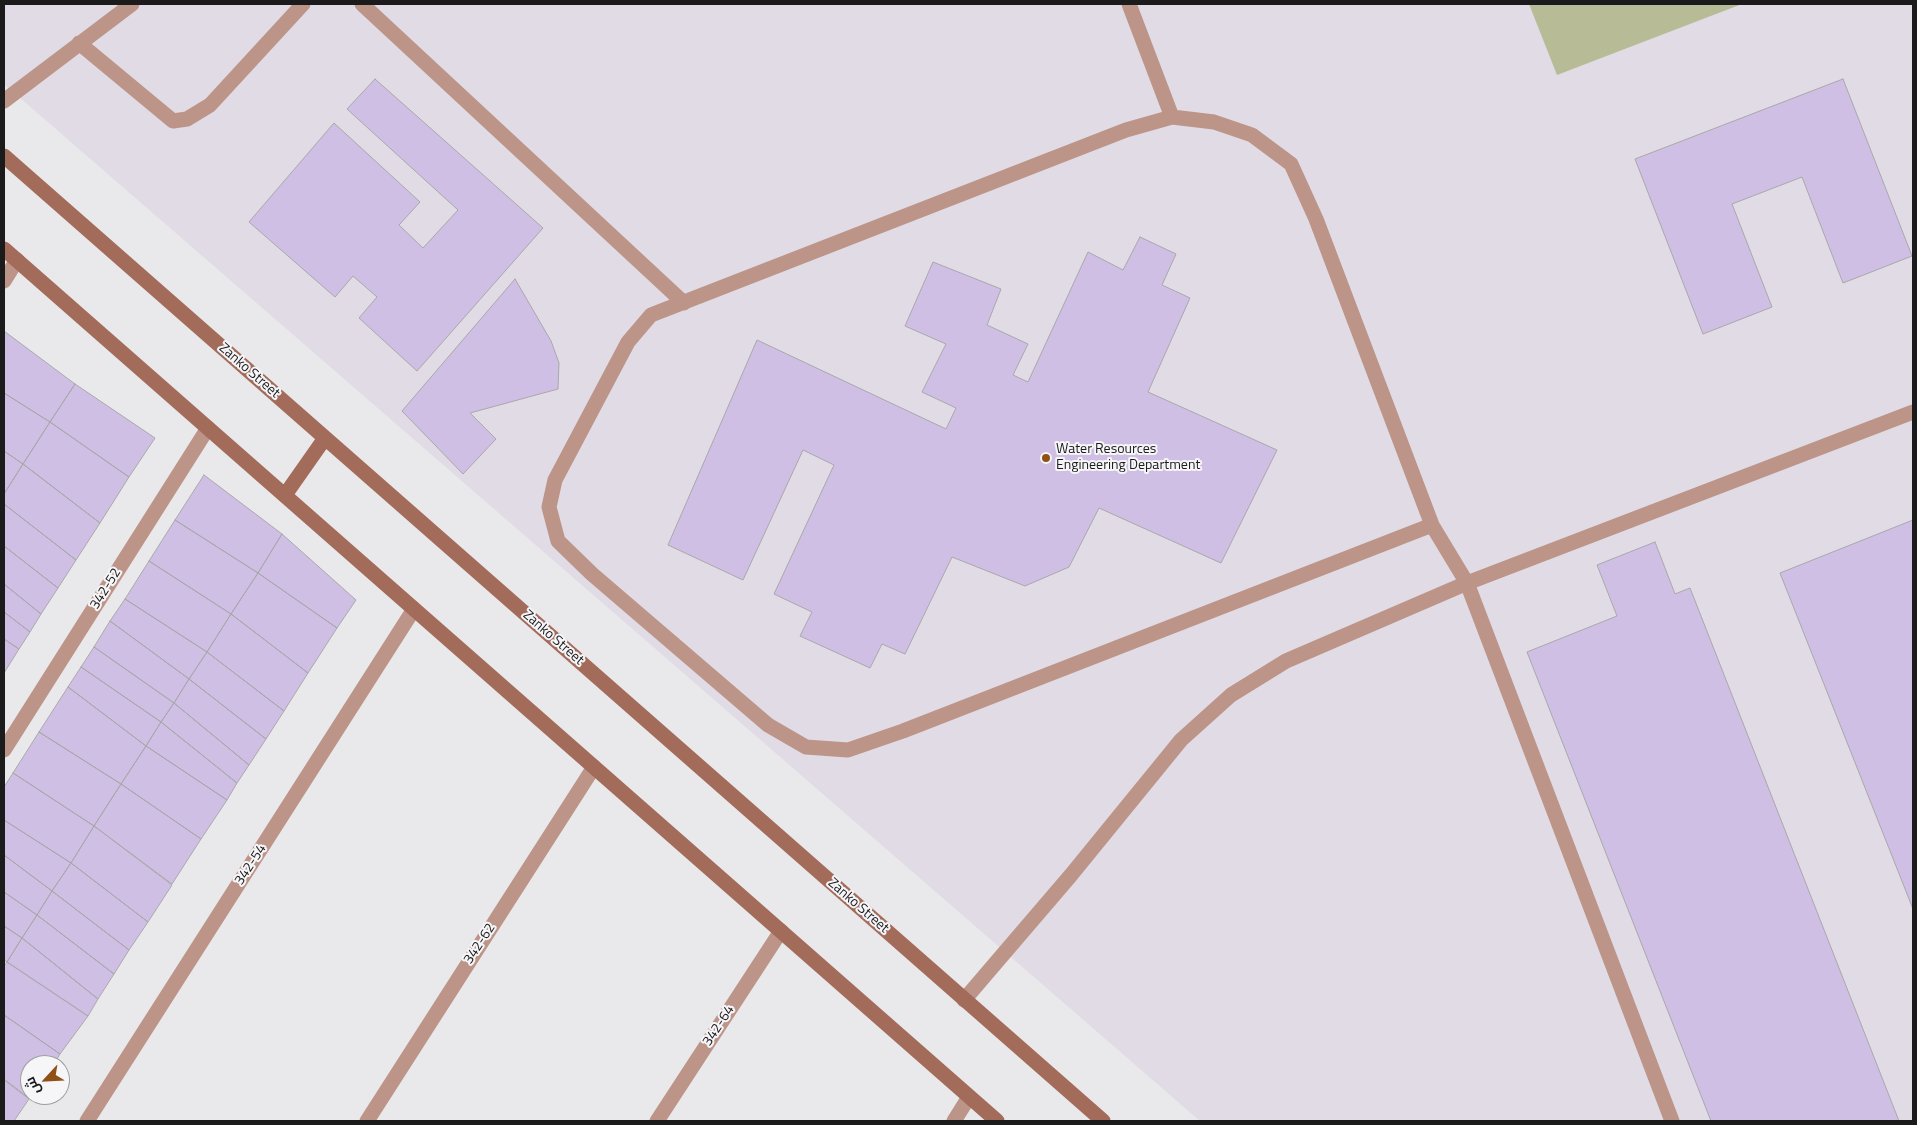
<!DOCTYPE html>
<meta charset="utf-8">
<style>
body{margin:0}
#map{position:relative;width:1917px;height:1125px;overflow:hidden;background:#e9e8eb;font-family:"Titillium Web",Cairo,sans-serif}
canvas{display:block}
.frame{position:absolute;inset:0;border:5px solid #1b1b1c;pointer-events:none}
.north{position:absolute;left:20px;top:1055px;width:50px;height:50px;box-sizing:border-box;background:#f6f5f8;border:1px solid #9e9ea0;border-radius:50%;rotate:245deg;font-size:14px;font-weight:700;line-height:20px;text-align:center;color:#1b1b1c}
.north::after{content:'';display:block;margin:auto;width:18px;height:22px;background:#8f5116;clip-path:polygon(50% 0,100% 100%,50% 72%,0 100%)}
</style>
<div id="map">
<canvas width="1917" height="1125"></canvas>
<div class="frame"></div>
<div class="north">ش</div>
</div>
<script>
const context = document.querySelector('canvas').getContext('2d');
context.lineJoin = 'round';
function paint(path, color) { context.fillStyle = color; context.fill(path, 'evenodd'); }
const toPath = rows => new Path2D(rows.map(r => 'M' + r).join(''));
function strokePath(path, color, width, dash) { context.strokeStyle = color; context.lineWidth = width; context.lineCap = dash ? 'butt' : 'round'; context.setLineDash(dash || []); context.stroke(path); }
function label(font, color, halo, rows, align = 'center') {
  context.font = font + ' "Titillium Web",sans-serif'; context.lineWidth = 4; context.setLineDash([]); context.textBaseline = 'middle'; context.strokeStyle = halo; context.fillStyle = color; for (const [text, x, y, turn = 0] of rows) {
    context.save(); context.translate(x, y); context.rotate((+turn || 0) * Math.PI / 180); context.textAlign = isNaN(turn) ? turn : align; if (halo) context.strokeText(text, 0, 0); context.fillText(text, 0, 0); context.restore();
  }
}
paint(toPath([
 [4,4,1913,4,1913,1121,1200,1121,4,84]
]), '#e0dbe5');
paint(toPath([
 [1529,4,1742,4,1557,75]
]), '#b7bc97');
const building = toPath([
 [375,79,543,228,417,371,359,318,377,297,353,276,335,297,249,222,334,123,420,202,399,225,423,248,458,210,347,109,375,79],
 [1843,79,1912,256,1843,283,1802,177,1732,204,1772,307,1703,334,1635,159,1843,79],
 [1140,237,1176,254,1162,285,1190,298,1148,392,1277,450,1221,563,1099,508,1069,567,1025,586,952,557,905,654,882,644,870,668,800,636,812,612,774,594,834,465,803,450,743,580,668,545,757,340,946,429,956,408,922,392,946,344,905,326,933,262,1001,289,987,325,1028,344,1013,375,1028,382,1088,252,1123,270,1140,237],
 [515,279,551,341,559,363,558,389,470,413,496,439,463,474,402,411,515,279],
 [4,331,75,384,50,422,4,393,4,331],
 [75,384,155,438,129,477,50,422,75,384],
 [4,393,50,422,23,464,4,451,4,393],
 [50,422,129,477,100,523,23,464,50,422],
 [4,451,23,464,4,494,4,451],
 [23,464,100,523,76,560,4,504,4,494,23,464],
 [204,475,282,534,258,573,175,520,204,475],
 [4,504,76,560,58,588,4,546,4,504],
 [175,520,258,573,231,614,149,561,175,520],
 [1913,520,1913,909,1780,573,1913,520],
 [282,534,356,600,337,628,258,573,282,534],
 [1655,542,1675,594,1690,588,1899,1121,1711,1121,1527,652,1617,616,1597,565,1655,542],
 [4,546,58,588,41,614,4,584,4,546],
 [149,561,231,614,207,652,125,599,149,561],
 [258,573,337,628,308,673,231,614,258,573],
 [4,584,41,614,30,632,4,612,4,584],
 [125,599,207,652,189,679,110,621,125,599],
 [4,612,30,632,19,649,4,639,4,612],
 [231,614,308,673,284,711,207,652,231,614],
 [110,621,189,679,174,703,94,647,110,621],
 [4,639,19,649,4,673,4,639],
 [94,647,174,703,161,722,81,667,94,647],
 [207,652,284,711,266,739,189,679,207,652],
 [81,667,161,722,146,746,68,687,81,667],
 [189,679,266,739,249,765,174,703,189,679],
 [68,687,146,746,121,784,39,732,68,687],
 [174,703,249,765,237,783,161,722,174,703],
 [161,722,237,783,227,800,146,746,161,722],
 [39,732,121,784,94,826,13,773,39,732],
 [146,746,227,800,201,839,121,784,146,746],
 [13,773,94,826,71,863,4,820,4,787,13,773],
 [121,784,201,839,172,884,94,826,121,784],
 [4,820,71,863,52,891,4,855,4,820],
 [94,826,172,885,148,922,71,863,94,826],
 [4,855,52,891,37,915,4,892,4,855],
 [71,863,148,922,129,950,52,891,71,863],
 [52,891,129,950,114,974,37,915,52,891],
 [4,892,37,915,22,938,4,926,4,892],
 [37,915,114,974,98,999,22,938,37,915],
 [4,926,22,938,7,962,4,960,4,926],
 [22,938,98,999,88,1016,7,962,22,938],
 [7,962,88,1016,60,1054,4,1015,4,966,7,962],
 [4,1015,60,1054,53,1065,30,1065,30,1095,32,1095,30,1099,4,1079,4,1015],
 [4,1080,29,1099,14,1121,4,1121,4,1080]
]);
paint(building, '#d0bfe4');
strokePath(building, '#a9a8ab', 1);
strokePath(toPath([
 [362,4,684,303],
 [1129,4,1172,117],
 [79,43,173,121,187,119,210,105,303,4],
 [4,101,132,4],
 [1432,525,903,731,848,750,806,747,768,725,592,574,558,541,549,507,555,480,628,342,651,315,1126,130,1172,117,1214,122,1252,135,1291,164,1316,219,1432,525,1467,583,1672,1121],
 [964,1000,1071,875,1181,740,1231,695,1286,661,1467,583,1913,412]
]), '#bc9488', 15);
strokePath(toPath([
 [4,281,17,260],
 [4,750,208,428],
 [87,1121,414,609],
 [367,1121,594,767],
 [657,1121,781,931],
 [954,1121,969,1097]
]), '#bc9488', 15);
strokePath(toPath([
 [4,156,1103,1121],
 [4,249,997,1121],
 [285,495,325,438]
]), '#a36b5a', 15);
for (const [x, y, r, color] of [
 [1046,458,5,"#8f5116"]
]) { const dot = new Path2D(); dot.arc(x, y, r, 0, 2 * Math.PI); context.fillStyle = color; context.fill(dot); strokePath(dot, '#f6f5f8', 2); }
label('14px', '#1b1b1c', '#f6f5f8', [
 ["Zanko Street",249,371,41],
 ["342-52",106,589,-58],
 ["Zanko Street",553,638,41],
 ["342-54",251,865,-57],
 ["Zanko Street",858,906,41],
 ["342-62",480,944,-57],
 ["342-64",719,1026,-57]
]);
label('14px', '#1b1b1c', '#f6f5f8', [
 ["Water Resources",1056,450],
 ["Engineering Department",1056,466]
], 'left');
</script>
